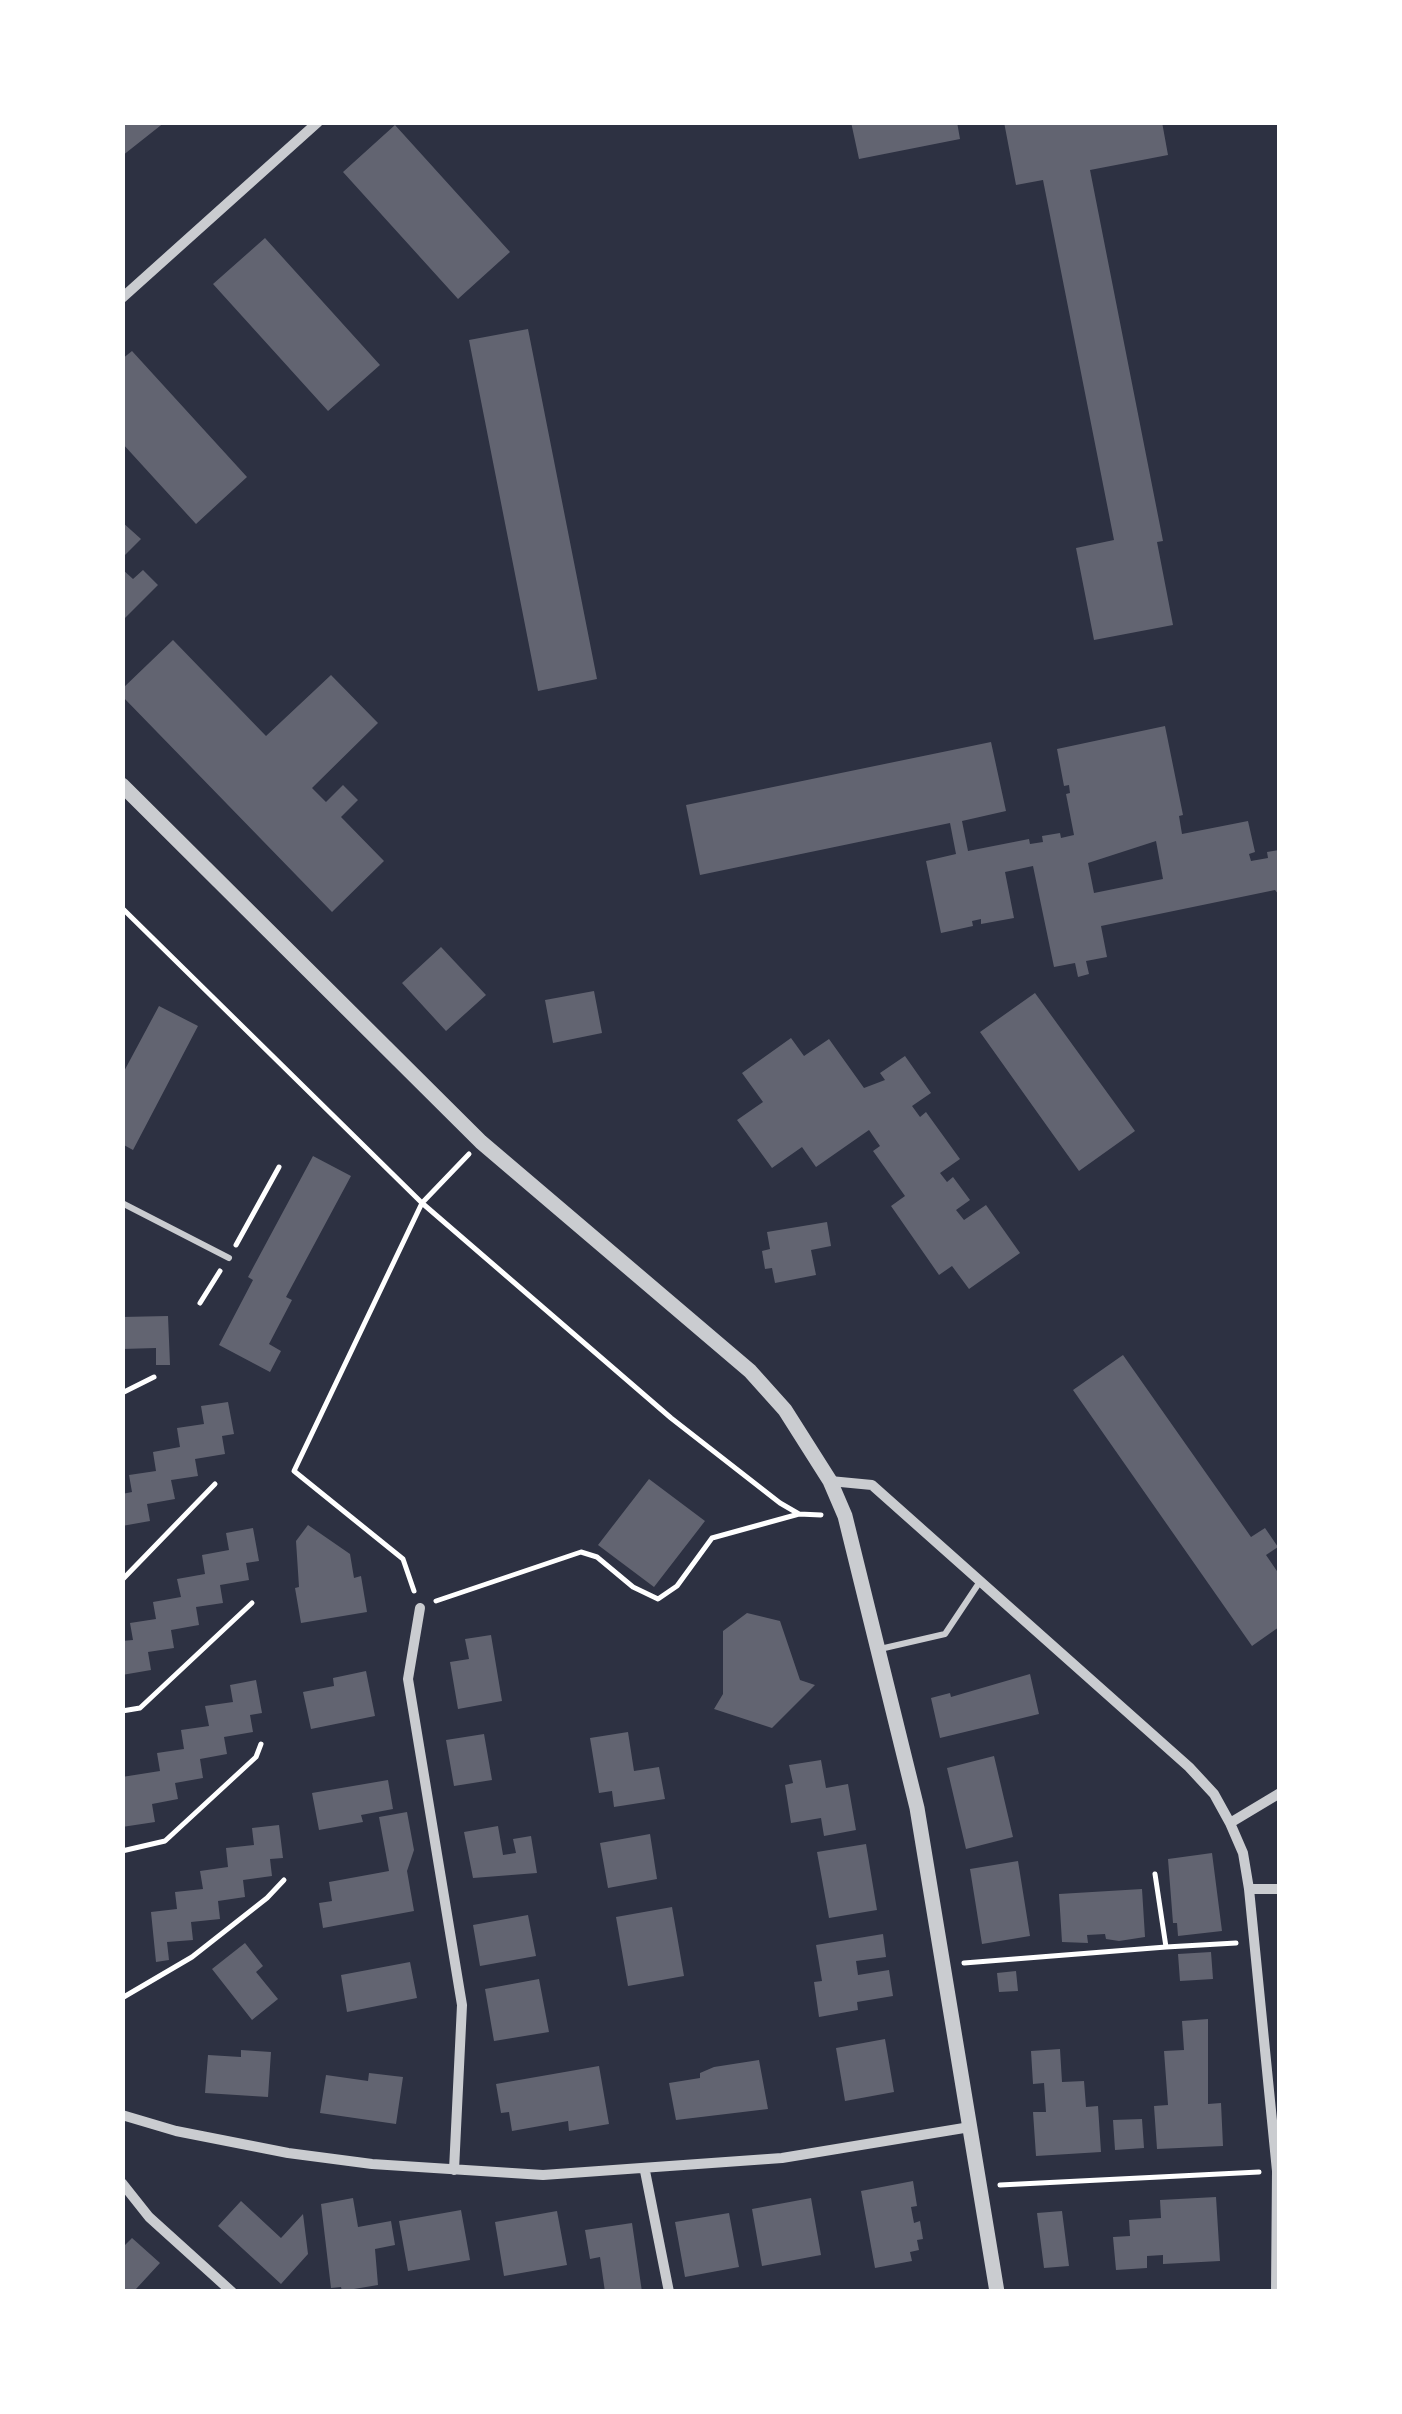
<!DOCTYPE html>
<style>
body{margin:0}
#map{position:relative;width:1402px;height:2414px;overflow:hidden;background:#2d3142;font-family:"Open Sans",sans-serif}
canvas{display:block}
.frame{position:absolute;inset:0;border:125px solid #fff;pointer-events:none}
</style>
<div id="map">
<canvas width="1402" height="2414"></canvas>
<div class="frame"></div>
</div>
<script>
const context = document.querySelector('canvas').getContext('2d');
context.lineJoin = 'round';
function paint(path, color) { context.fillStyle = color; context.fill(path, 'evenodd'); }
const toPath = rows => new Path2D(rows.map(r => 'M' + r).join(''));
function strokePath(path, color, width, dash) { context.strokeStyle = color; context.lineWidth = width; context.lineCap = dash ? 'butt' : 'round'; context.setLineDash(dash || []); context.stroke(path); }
paint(toPath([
 [122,122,165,122,122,156],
 [851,122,957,122,960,139,859,159],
 [1004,122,1162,122,1168,155,1090,170,1163,541,1157,542,1173,625,1094,640,1076,548,1114,540,1043,180,1016,185],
 [395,125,510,252,458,299,343,172],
 [265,238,380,365,328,411,213,284],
 [528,329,597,679,538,691,469,340],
 [132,351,247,477,196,524,122,443,122,359],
 [122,522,141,539,122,558],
 [122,569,133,579,143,570,158,585,122,621],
 [173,640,266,736,331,675,378,723,312,788,326,802,343,785,358,800,341,817,384,861,332,912,122,696,122,689],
 [1165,726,1183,815,1179,816,1182,834,1248,821,1255,852,1249,854,1251,861,1268,858,1267,852,1279,850,1279,895,1275,890,1101,926,1107,957,1086,961,1089,974,1078,977,1075,963,1054,967,1033,866,1005,872,1014,918,981,924,981,919,972,921,973,926,941,933,926,861,956,854,950,823,700,875,686,805,991,742,1006,811,962,821,968,851,1029,839,1030,844,1043,842,1042,836,1060,833,1061,838,1074,835,1066,794,1070,793,1069,785,1064,786,1057,749],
 [1156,841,1163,879,1094,893,1088,863],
 [441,947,486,995,446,1031,402,983],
 [594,991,602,1033,553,1043,545,1000],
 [1035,993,1135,1131,1079,1171,980,1032],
 [159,1006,198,1026,133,1150,122,1144,122,1075],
 [791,1038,804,1056,829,1039,864,1088,885,1080,880,1073,905,1056,931,1093,912,1106,920,1117,926,1112,960,1159,940,1173,947,1182,953,1177,970,1200,956,1210,964,1220,986,1205,1020,1253,969,1289,952,1266,939,1275,891,1206,905,1196,873,1151,880,1146,869,1130,816,1167,802,1147,772,1168,737,1120,763,1102,742,1073],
 [313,1156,351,1176,286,1297,292,1300,269,1344,281,1351,270,1372,219,1345,253,1280,248,1277],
 [827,1222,831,1246,811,1250,816,1275,775,1283,772,1268,765,1269,762,1251,770,1249,767,1232],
 [168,1316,170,1365,156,1365,156,1348,122,1349,122,1317],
 [1123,1355,1251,1537,1265,1528,1278,1547,1266,1555,1279,1574,1279,1627,1252,1646,1073,1390],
 [228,1402,234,1434,222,1436,225,1454,195,1459,198,1476,171,1480,175,1499,147,1504,150,1521,122,1526,122,1494,132,1492,129,1475,156,1471,153,1452,180,1447,177,1428,204,1424,201,1406],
 [649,1479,705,1521,654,1587,598,1545],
 [308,1525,350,1554,354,1578,361,1576,367,1612,301,1623,295,1588,299,1587,296,1541],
 [253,1528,259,1561,246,1563,249,1580,220,1585,223,1603,196,1607,199,1625,171,1630,174,1648,148,1652,151,1670,122,1675,122,1641,133,1640,130,1623,156,1619,153,1602,181,1597,177,1579,205,1574,202,1555,229,1550,226,1533],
 [747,1613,780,1621,800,1680,815,1685,772,1728,714,1709,723,1694,723,1631],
 [491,1635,502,1701,458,1709,450,1662,469,1659,465,1639],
 [366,1671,375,1716,311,1729,303,1692,334,1686,333,1678],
 [1030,1674,1039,1714,940,1738,931,1698,950,1693,951,1697],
 [256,1680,262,1713,250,1715,253,1732,224,1737,227,1754,200,1759,203,1778,175,1783,178,1799,152,1804,155,1822,122,1827,122,1777,160,1771,157,1753,184,1749,181,1730,209,1726,205,1706,233,1702,230,1685],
 [628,1732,634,1771,659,1767,665,1799,614,1807,612,1791,599,1793,590,1738],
 [484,1734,492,1780,454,1786,446,1740],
 [994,1756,1013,1837,966,1849,947,1768],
 [821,1760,826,1788,848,1784,856,1830,824,1836,821,1818,791,1823,785,1785,793,1783,789,1765],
 [388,1780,393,1809,361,1815,363,1822,319,1830,312,1793],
 [407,1812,414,1850,407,1871,414,1911,323,1928,319,1903,332,1901,329,1882,389,1871,379,1817],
 [279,1825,283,1858,270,1859,272,1876,243,1880,245,1897,218,1901,220,1919,191,1922,193,1940,167,1942,169,1960,156,1962,151,1912,177,1909,175,1892,203,1889,200,1871,228,1867,226,1848,254,1845,252,1828],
 [498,1826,503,1855,516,1853,513,1839,531,1836,537,1873,473,1878,464,1832],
 [650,1834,657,1879,608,1888,600,1843],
 [866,1844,877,1910,829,1918,817,1852],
 [1212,1853,1222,1931,1178,1936,1177,1923,1173,1923,1168,1859],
 [1018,1861,1030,1936,982,1944,970,1869],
 [1142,1889,1145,1937,1119,1941,1106,1939,1105,1934,1087,1935,1088,1943,1062,1942,1059,1894],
 [672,1907,684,1976,628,1986,616,1917],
 [528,1915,536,1956,480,1966,473,1925],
 [883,1934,886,1957,856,1961,858,1975,889,1970,893,1996,857,2002,858,2010,819,2017,814,1982,822,1981,816,1945],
 [245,1943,263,1966,256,1972,278,1999,252,2020,212,1969],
 [1211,1952,1213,1979,1180,1981,1178,1954],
 [410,1962,417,1998,347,2012,341,1975],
 [1016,1971,1018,1991,999,1992,997,1973],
 [539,1979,549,2032,494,2041,485,1989],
 [1208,2019,1208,2104,1221,2103,1223,2146,1157,2149,1154,2106,1168,2105,1164,2051,1184,2050,1182,2021],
 [885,2039,894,2092,845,2101,836,2048],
 [1060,2049,1062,2082,1084,2081,1086,2107,1098,2106,1101,2152,1036,2156,1033,2112,1046,2112,1044,2083,1033,2084,1031,2051],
 [241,2050,271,2052,268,2097,205,2093,208,2055,241,2057],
 [759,2060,768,2109,676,2120,669,2083,700,2078,700,2073,714,2067],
 [599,2066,609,2124,569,2131,568,2121,512,2131,509,2112,501,2113,496,2084],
 [369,2073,403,2077,396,2124,320,2113,326,2075,368,2081],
 [1142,2119,1144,2148,1115,2150,1113,2120],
 [913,2181,917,2206,911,2207,914,2223,920,2221,923,2239,917,2240,919,2250,910,2252,912,2261,875,2268,861,2191],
 [1216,2197,1220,2261,1163,2264,1163,2255,1147,2256,1147,2268,1116,2270,1113,2237,1130,2236,1129,2220,1161,2218,1160,2200],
 [353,2198,358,2227,391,2221,395,2245,375,2249,378,2285,342,2291,341,2287,331,2288,321,2204],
 [811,2198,821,2255,762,2266,752,2209],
 [241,2201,281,2238,303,2214,308,2254,281,2284,218,2226],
 [461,2210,470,2260,408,2271,399,2221],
 [557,2211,567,2265,504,2276,495,2222],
 [1062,2211,1069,2266,1044,2268,1037,2213],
 [729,2213,739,2267,685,2277,675,2222],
 [632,2223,642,2292,605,2292,600,2257,590,2259,585,2230],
 [132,2238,160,2263,136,2289,138,2292,122,2292,122,2248]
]), '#626471');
strokePath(toPath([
 [122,908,422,1203,671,1418,780,1503,799,1514,821,1515],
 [236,1245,279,1167],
 [200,1303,220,1271],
 [122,1393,154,1377],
 [122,1580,215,1484],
 [414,1591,403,1559,294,1471,422,1203,469,1154],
 [436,1601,581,1552,597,1557,633,1587,658,1599,677,1586,712,1538,799,1514],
 [122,1711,140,1708,252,1603],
 [122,1851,165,1841,256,1757,261,1744],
 [1155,1874,1166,1947,1236,1943],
 [964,1963,1166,1947],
 [122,1998,192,1957,267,1898,284,1880],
 [1000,2185,1259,2172]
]), '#fff', 5);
strokePath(toPath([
 [122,1203,229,1258],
 [880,1649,945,1634,979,1583]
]), '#caccd0', 6);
strokePath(toPath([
 [122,298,318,122],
 [830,1481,872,1485,1189,1767,1214,1794,1230,1823,1243,1853,1249,1889,1277,2171,1276,2292],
 [420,1608,408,1679,462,2005,454,2170],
 [1230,1823,1280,1793],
 [1249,1889,1280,1889],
 [122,2115,176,2131,288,2153,372,2164,543,2175,782,2158,970,2127],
 [645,2171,669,2292],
 [122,2183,149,2217,232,2292]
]), '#caccd0', 10);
strokePath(toPath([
 [122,785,481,1142,750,1371,785,1410,830,1481,845,1516,917,1808,997,2292]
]), '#caccd0', 15);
</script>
